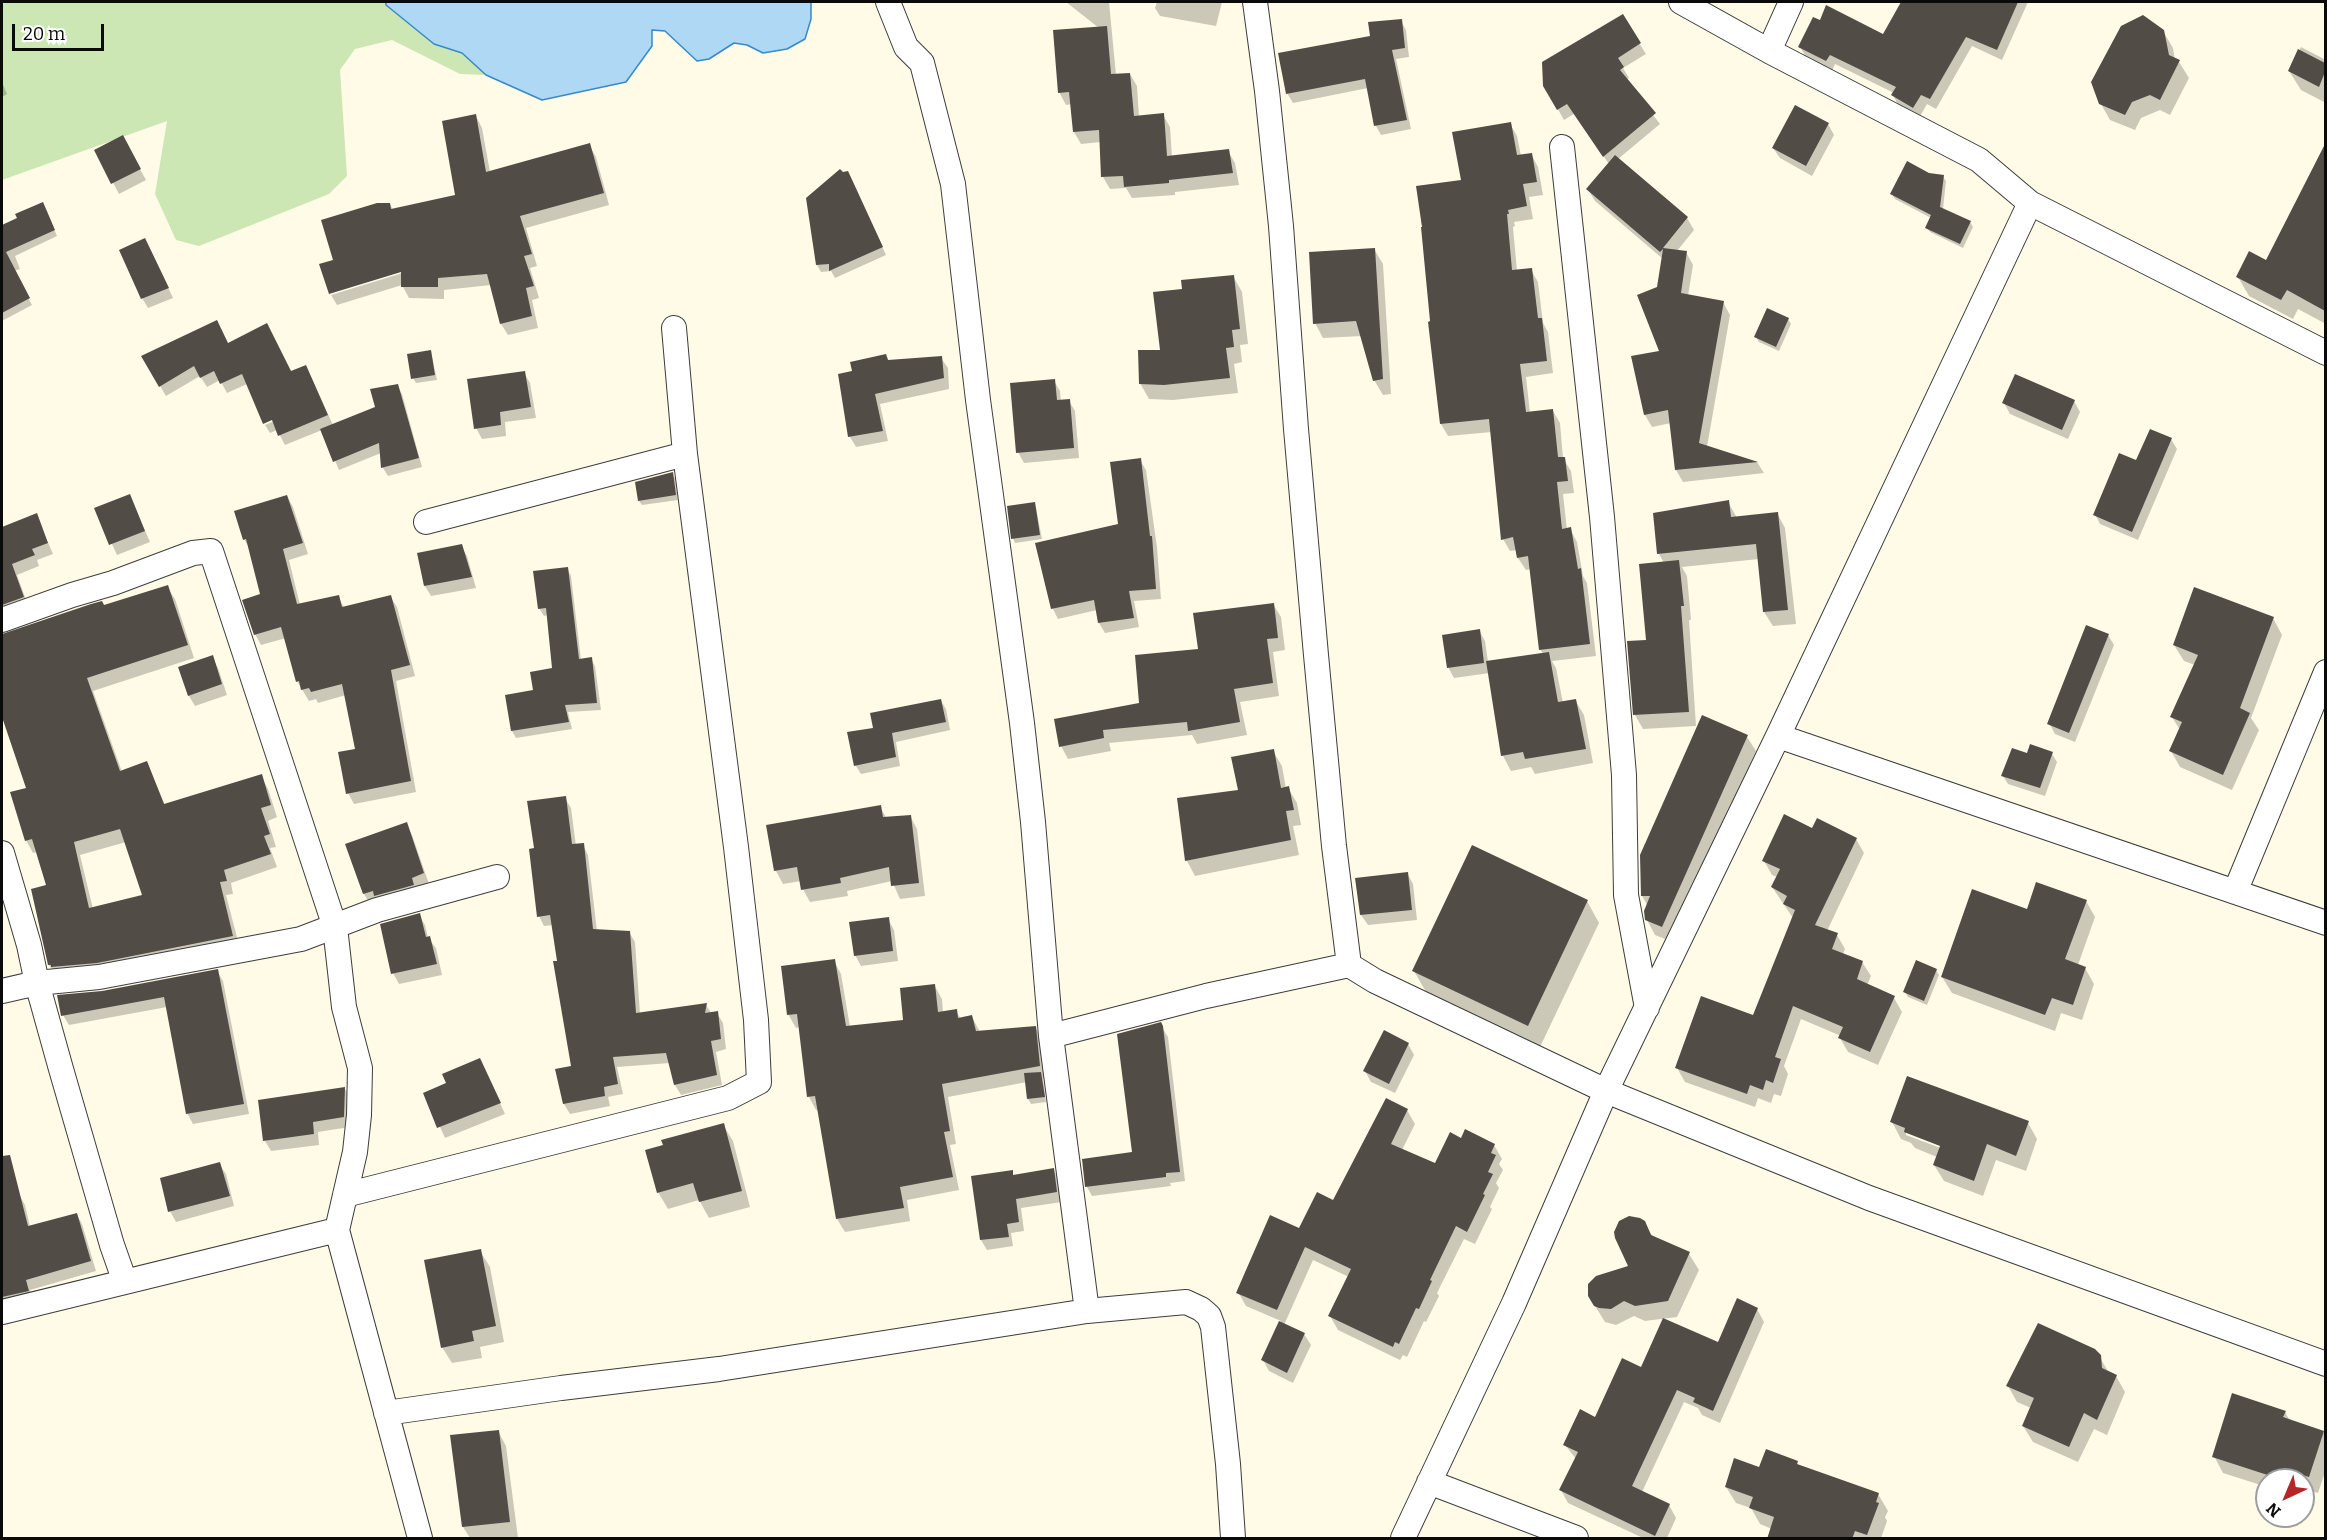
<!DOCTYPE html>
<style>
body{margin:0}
#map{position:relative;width:2327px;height:1540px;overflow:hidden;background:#fffbe7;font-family:Bitter,serif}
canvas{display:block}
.frame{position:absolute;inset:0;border:3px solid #0a0a0a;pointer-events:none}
.north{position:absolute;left:2255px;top:1468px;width:60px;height:60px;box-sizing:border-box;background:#fff;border:2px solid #9d9d9d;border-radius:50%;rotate:224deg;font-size:16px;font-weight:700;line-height:24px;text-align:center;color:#0a0a0a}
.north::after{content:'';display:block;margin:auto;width:21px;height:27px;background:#b62629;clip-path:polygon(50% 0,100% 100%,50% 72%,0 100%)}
.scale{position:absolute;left:12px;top:24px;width:92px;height:27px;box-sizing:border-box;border:3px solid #0a0a0a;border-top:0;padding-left:8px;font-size:18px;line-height:21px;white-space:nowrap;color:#0a0a0a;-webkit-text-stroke:4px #fff;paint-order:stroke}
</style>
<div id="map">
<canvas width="2327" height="1540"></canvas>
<div class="frame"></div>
<div class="north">N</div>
<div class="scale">20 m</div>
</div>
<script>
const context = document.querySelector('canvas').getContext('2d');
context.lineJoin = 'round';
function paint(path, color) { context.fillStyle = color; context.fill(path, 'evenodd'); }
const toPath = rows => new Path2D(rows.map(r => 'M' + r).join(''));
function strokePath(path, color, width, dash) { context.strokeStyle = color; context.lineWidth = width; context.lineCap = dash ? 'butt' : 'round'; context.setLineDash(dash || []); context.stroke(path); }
paint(toPath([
 [2,2,386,2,386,5,434,44,462,53,486,75,460,74,392,40,355,49,340,70,347,176,329,194,199,246,176,240,155,194,167,121,2,180]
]), '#cce7b3');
const water = toPath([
 [386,2,811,2,811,19,805,39,787,49,763,53,747,45,734,43,709,59,697,61,665,31,652,30,652,46,626,82,542,100,486,75,462,53,434,44,386,5,386,2]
]);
paint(water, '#aed8f4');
strokePath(water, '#368aca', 1.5);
paint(toPath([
 [1066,2,1109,2,1116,75,1130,74,1137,86,1139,117,1163,115,1170,127,1172,157,1228,151,1235,163,1239,185,1175,192,1175,195,1132,198,1126,188,1110,189,1103,177,1101,142,1081,144,1074,132,1072,104,1066,105,1059,92,1099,28],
 [1157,2,1222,2,1216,26,1160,16,1155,8],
 [1902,2,2028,2,2002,60,1972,46,1936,109,1927,104,1919,118,1898,105,1893,95,1894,93,1835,64,1832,71,1806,57,1800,47,1884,36],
 [1622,16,1646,54,1623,68,1629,78,1626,80,1660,124,1618,159,1687,218,1694,230,1677,251,1686,252,1693,265,1688,296,1723,302,1730,315,1707,447,1757,462,1764,473,1683,482,1676,470,1671,423,1652,427,1645,415,1633,358,1662,352,1659,288,1663,259,1595,201,1588,189,1609,164,1574,114,1564,120,1545,86],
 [1401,21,1406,30,1409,57,1396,59,1411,129,1381,135,1376,126,1368,88,1293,103,1287,93],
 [2163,31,2173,48,2175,60,2179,62,2189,78,2170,115,2160,110,2141,118,2135,130,2110,120,2101,104],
 [2301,47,2326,60,2326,103,2301,90,2289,71],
 [2,82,7,94,2,97],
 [476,116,482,128,490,172,589,145,596,157,609,205,526,228,537,266,530,268,539,298,532,300,538,328,508,335,501,324,491,285,444,290,444,299,409,298,402,285,337,305,331,295,409,271,408,268,330,292,330,294,321,265,335,261,390,204,393,210,456,196],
 [1510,124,1517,136,1521,156,1531,154,1538,167,1543,195,1529,197,1533,219,1514,222,1515,226,1513,227,1517,271,1531,270,1538,282,1543,323,1548,332,1553,373,1526,377,1530,413,1553,411,1560,423,1563,458,1571,471,1574,493,1563,494,1567,530,1570,529,1577,542,1583,576,1587,583,1596,656,1552,661,1556,668,1563,703,1575,700,1584,715,1593,763,1535,774,1531,767,1511,771,1503,756,1490,673,1454,678,1448,667,1479,630,1485,641,1488,662,1543,654,1540,649,1531,569,1526,570,1518,558,1517,550,1510,551,1503,539,1492,432,1448,436,1441,424,1430,323,1462,181],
 [1828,124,1834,135,1812,176,1780,158,1773,148],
 [128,148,146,180,119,194,96,150],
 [2326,148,2326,324,2298,309,2293,319,2249,296,2238,277,2266,262],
 [1928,175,1943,177,1946,181,1943,209,1970,222,1973,227,1963,248,1930,232,1927,228,1931,218,1895,199,1892,194],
 [852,180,886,255,835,278,831,271,821,272,817,265],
 [46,210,57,236,15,256,20,269,14,271,32,305,2,321,2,226],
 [150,249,173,298,148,308,142,298],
 [1374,249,1383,264,1391,394,1383,395,1374,380,1362,336,1323,338,1315,323],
 [1233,276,1242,292,1248,344,1240,345,1242,362,1234,364,1238,393,1173,400,1149,399,1140,383,1161,351],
 [1788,319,1791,324,1779,351,1759,342,1756,337],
 [228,344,291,373,311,377,333,425,376,408,397,385,402,394,422,467,388,476,383,468,381,453,339,470,322,430,285,445,277,430,270,433,265,425,279,419,247,384,227,393,220,380,207,387,200,376,166,396,143,357],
 [431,352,437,380,416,383,413,378],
 [886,356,889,361,941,358,948,368,949,389,880,404,888,441,856,447,850,437,839,375,854,372],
 [524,373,530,383,536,418,505,422,506,436,482,439,476,428],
 [1054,381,1060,391,1061,402,1069,401,1075,411,1079,458,1024,463,1018,452],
 [2074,401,2080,412,2068,439,2010,414,2004,403],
 [2171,439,2177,449,2138,540,2100,524,2095,514,2137,462],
 [1140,460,1146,470,1157,547,1161,599,1134,601,1139,627,1105,633,1099,623,1097,610,1058,619,1053,609,1037,544,1119,525],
 [672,474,675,478,678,500,642,505,639,501],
 [130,496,150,542,117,555,96,509],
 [287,496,293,507,308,554,289,560,300,605,338,597,344,607,390,596,397,607,415,676,396,681,416,792,354,804,348,793,357,750,346,695,318,703,316,699,309,701,297,681,286,638,261,645,255,634,262,596,251,551,244,539],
 [1728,502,1737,518,1777,513,1785,528,1796,624,1773,626,1764,612,1759,559,1682,567,1687,576,1691,620,1689,620,1696,726,1643,729,1635,715,1628,642,1648,641,1664,563,1659,554,1654,514],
 [1034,504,1036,508,1042,539,1015,543,1013,538],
 [36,515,53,554,37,560,39,566,17,575,29,608,2,613,2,537,9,534],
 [461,546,467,556,476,588,431,596,425,586,419,554],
 [567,568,571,576,581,660,591,659,595,666,601,710,568,712,572,729,516,738,512,731,535,692,554,669,548,615,544,616,539,608],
 [167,587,175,599,194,658,93,691,122,772,147,763,165,805,261,776,268,789,277,817,268,821,276,847,270,848,277,867,231,883,233,894,226,895,240,949,57,978,49,965,48,886,37,852,33,853,26,840,28,789,2,717,2,650,104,607],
 [126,842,144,896,93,909,80,855],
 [1273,604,1281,617,1285,650,1273,652,1279,696,1240,702,1247,735,1197,744,1192,735,1109,743,1111,751,1068,759,1061,746,1141,704,1200,650],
 [2273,618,2282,635,2251,718,2259,730,2232,790,2180,767,2171,751,2180,730,2172,717,2195,665,2184,661,2174,645],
 [2108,635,2114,645,2075,742,2055,734,2049,723],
 [212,657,218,668,227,695,195,706,189,696,180,668],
 [941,701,946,709,950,730,896,742,900,766,861,774,856,766,875,729],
 [1703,717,1747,737,1756,751,1670,941,1655,935,1647,920,1648,906,1642,896],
 [1273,751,1282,766,1286,789,1288,788,1297,803,1301,825,1293,826,1299,855,1195,876,1187,861,1178,800,1239,791],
 [2052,754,2057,762,2045,796,2008,784,2003,776,2028,755],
 [565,798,571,808,576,846,583,845,588,855,597,931,629,932,635,942,640,1014,706,1005,712,1014,717,1013,723,1023,726,1049,716,1052,722,1085,681,1095,675,1085,670,1063,617,1067,623,1094,608,1097,610,1106,570,1114,564,1104,572,1067,553,925,544,926,539,916,536,850],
 [880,807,887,819,910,816,917,829,925,896,900,899,892,881,847,891,848,896,810,902,803,889,801,881,783,884,776,871,768,826],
 [406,824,412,835,429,884,370,904,364,894,347,845],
 [1813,830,1856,839,1864,853,1827,931,1837,935,1845,949,1843,954,1862,962,1871,976,1867,985,1894,998,1902,1012,1878,1065,1848,1052,1840,1038,1841,1036,1801,1019,1784,1066,1788,1074,1781,1096,1774,1094,1771,1103,1758,1098,1755,1107,1685,1082,1677,1068,1753,1017,1793,918,1772,887,1777,877,1772,875,1764,861],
 [1407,873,1413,884,1417,920,1368,925,1361,915],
 [1587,901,1599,923,1540,1047,1426,992,1414,971],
 [2086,901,2095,917,2078,965,2085,968,2094,984,2082,1020,2061,1013,2055,1031,1952,993,1942,977,2028,910],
 [419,915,425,925,428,938,436,948,442,975,399,984,393,973],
 [888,919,894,930,898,961,861,966,855,955],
 [834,961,841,974,850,1027,905,1022,934,985,942,999,943,1013,956,1011,961,1019,972,1017,980,1032,1035,1027,1043,1041,1047,1079,1043,1079,1046,1102,1031,1104,1028,1099,1027,1082,948,1097,956,1144,950,1145,959,1190,907,1200,910,1221,845,1232,837,1219,819,1110,816,1110,809,1097,800,1027,796,1028,788,1014],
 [1936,970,1939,975,1927,1005,1908,997,1905,992],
 [217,971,223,981,249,1114,193,1124,187,1113,167,1007,69,1025,63,1015,102,992],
 [1160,1024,1168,1037,1185,1181,1170,1183,1171,1186,1092,1196,1087,1187,1083,1160,1134,1153],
 [1408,1044,1414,1055,1395,1093,1371,1082,1365,1071],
 [485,1070,505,1114,445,1138,425,1093],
 [345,1089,351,1099,350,1127,318,1132,319,1145,271,1151,265,1141],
 [1407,1110,1415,1124,1402,1150,1435,1165,1461,1140,1494,1145,1502,1159,1499,1164,1503,1170,1496,1183,1499,1188,1490,1207,1492,1209,1475,1244,1464,1239,1437,1293,1439,1296,1426,1322,1424,1321,1407,1357,1403,1355,1400,1360,1338,1330,1330,1316,1349,1277,1313,1260,1284,1325,1304,1334,1311,1345,1293,1383,1269,1371,1263,1360,1281,1321,1246,1306,1238,1292,1300,1230,1334,1202],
 [1892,1122,2028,1123,2037,1139,2026,1171,1996,1160,1983,1196,1944,1181,1934,1165,1937,1157,1915,1148,1911,1143,1901,1139],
 [1906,1132,1947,1147,1946,1150,1906,1135],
 [723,1125,733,1141,750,1207,709,1218,699,1200,668,1209,658,1192],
 [219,1164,226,1174,234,1206,176,1222,170,1211],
 [1053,1169,1059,1179,1062,1202,1021,1208,1024,1231,1011,1233,1013,1246,987,1250,981,1240,973,1177,1012,1172,1014,1176],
 [6,1171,25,1205,30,1227,77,1215,82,1224,96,1271,30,1290,33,1300,2,1309,2,1172],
 [1644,1222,1653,1237,1689,1254,1699,1270,1677,1317,1645,1321,1634,1316,1616,1325,1605,1322,1592,1301,1630,1267],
 [480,1251,490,1267,504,1342,480,1347,482,1358,452,1363,442,1347],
 [1757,1309,1764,1322,1720,1423,1702,1415,1698,1408,1684,1402,1642,1492,1669,1505,1676,1518,1667,1538,1643,1538,1568,1503,1561,1490,1576,1459,1565,1445,1596,1419,1642,1369,1719,1344],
 [2099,1356,2109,1373,2116,1376,2125,1392,2107,1435,2094,1429,2078,1462,2033,1442,2023,1426,2031,1408,2017,1402,2008,1386],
 [2285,1412,2290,1421,2323,1432,2326,1437,2326,1469,2318,1493,2303,1488,2303,1480,2267,1480,2267,1487,2223,1473,2214,1456],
 [498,1431,506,1446,518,1538,470,1538,463,1527],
 [1797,1462,1799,1467,1878,1494,1888,1511,1885,1517,1887,1521,1881,1538,1772,1538,1772,1529,1760,1524,1751,1508,1736,1503,1726,1487,1760,1469]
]), '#0003');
paint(toPath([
 [1901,2,2018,2,1997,50,1966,37,1930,99,1921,95,1913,108,1891,95,1896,87,1830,55,1826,61,1798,47,1813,17,1820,20,1826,5,1883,34],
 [1623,14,1641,43,1618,58,1624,67,1620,70,1656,113,1603,157,1567,104,1557,110,1543,86,1542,62],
 [2143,15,2164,30,2169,55,2180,60,2160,100,2150,95,2132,102,2125,115,2099,104,2091,82,2121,26],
 [1402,19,1405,48,1392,50,1407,120,1374,126,1365,79,1286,94,1278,53,1370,36,1368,22],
 [1107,26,1111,74,1130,73,1134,116,1164,113,1167,156,1229,149,1233,173,1169,180,1169,183,1124,187,1123,176,1101,177,1099,130,1073,132,1069,92,1058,93,1053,30],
 [2298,49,2325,63,2325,72,2319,87,2288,71],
 [1795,105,1829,123,1806,166,1772,148],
 [476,114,486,172,590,143,604,193,520,216,532,254,524,256,534,286,526,288,532,316,500,324,487,274,438,278,438,287,401,287,401,272,329,294,319,264,333,260,321,220,377,203,390,203,391,209,455,195,442,121],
 [1511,122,1517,155,1532,153,1537,182,1523,184,1527,206,1508,210,1509,214,1507,214,1512,270,1532,268,1538,318,1542,318,1547,361,1520,364,1526,412,1553,409,1558,457,1565,457,1568,481,1557,482,1562,529,1571,527,1578,569,1581,568,1590,644,1539,650,1528,556,1517,558,1513,537,1501,540,1489,419,1440,424,1428,322,1430,321,1421,227,1422,227,1416,186,1461,180,1452,132],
 [123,135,141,169,111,184,94,150],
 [2325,144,2325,311,2287,290,2281,300,2236,277,2249,251,2266,260],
 [1615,155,1688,217,1663,248,1687,251,1681,293,1724,301,1699,443,1758,462,1675,470,1668,410,1644,415,1631,356,1659,351,1637,295,1657,287,1663,249,1660,252,1586,189],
 [1907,161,1929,173,1944,175,1940,207,1971,221,1960,244,1925,228,1931,215,1890,194],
 [840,169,843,172,848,171,883,247,829,271,829,264,816,265,806,198],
 [43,202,55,230,6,252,30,298,2,313,2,225,17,218,15,214],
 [145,238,169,288,141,299,119,250],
 [1375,248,1383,379,1373,381,1356,321,1313,324,1309,252],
 [1234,275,1240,329,1232,330,1234,347,1226,348,1230,378,1164,385,1139,384,1138,350,1160,350,1153,292,1182,289,1181,280],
 [1767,308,1789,318,1776,347,1754,337],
 [217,320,228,343,267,323,291,371,306,365,328,415,278,436,272,420,263,424,242,374,220,384,214,371,200,378,194,366,159,387,141,356],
 [431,350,435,375,411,379,407,354],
 [886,354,888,360,942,356,944,378,875,394,883,431,848,437,838,374,852,371,850,362],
 [525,371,531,407,500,412,501,425,474,429,467,379],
 [2015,374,2075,400,2062,430,2002,403],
 [1055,379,1057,400,1070,399,1074,448,1016,453,1010,383],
 [398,384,419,458,381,468,379,443,333,462,320,429,375,407,370,389],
 [2150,429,2172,438,2132,532,2093,515,2119,453,2136,460],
 [1141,458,1150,536,1152,536,1156,589,1129,591,1134,618,1098,623,1094,600,1051,609,1035,543,1118,524,1110,462],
 [673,472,676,495,638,501,635,482],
 [130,494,145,531,109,545,94,508],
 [287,495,303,543,283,549,297,604,339,595,342,607,391,595,410,665,391,670,411,781,346,794,338,752,355,749,342,684,311,692,309,688,301,690,299,681,296,682,281,627,254,635,242,600,260,594,246,539,243,540,234,511],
 [1729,500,1731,517,1778,512,1788,610,1763,612,1756,544,1657,554,1653,513],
 [1035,502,1040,535,1011,539,1007,506],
 [37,513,48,543,32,549,35,555,12,564,24,597,2,605,2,527],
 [462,544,472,577,424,586,417,553],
 [1679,560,1684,606,1681,606,1689,712,1633,715,1627,641,1646,640,1639,564],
 [568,567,579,659,592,657,597,703,565,705,569,722,511,731,505,695,533,690,530,672,552,668,546,608,538,609,533,571],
 [168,585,188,645,87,678,120,771,147,761,164,804,262,774,271,805,261,808,270,834,264,836,271,854,224,870,227,881,220,882,233,936,97,963,51,967,51,965,48,965,31,889,46,885,32,839,25,841,10,792,26,788,2,717,2,634,91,604,102,601,104,605],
 [120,829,142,895,89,908,74,842],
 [2194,587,2274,617,2240,708,2250,713,2223,775,2169,751,2182,722,2170,717,2198,655,2173,645],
 [1274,603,1278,638,1267,639,1273,683,1234,689,1240,722,1188,731,1187,722,1103,730,1104,738,1059,747,1054,719,1139,703,1135,655,1198,649,1193,613],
 [2086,625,2109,634,2069,733,2047,724],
 [1480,629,1484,663,1447,668,1442,635],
 [1549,652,1558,702,1576,699,1586,749,1525,759,1523,752,1501,756,1486,661],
 [213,655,222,684,188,696,178,667],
 [941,699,946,722,892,733,896,757,854,766,847,732,873,728,870,713],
 [1702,715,1748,735,1662,927,1645,920,1644,911,1650,896,1641,896,1640,855],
 [2030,744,2053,752,2040,788,2001,776,2012,748,2027,753],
 [1274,749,1281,788,1289,786,1294,810,1286,811,1291,840,1185,861,1177,798,1238,790,1231,757],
 [566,796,572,844,584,843,593,929,630,931,636,1013,707,1003,705,1013,718,1011,721,1039,711,1041,717,1075,674,1085,666,1053,613,1057,618,1084,604,1087,605,1096,563,1104,555,1069,571,1066,553,961,557,961,550,915,537,917,529,849,534,848,527,801],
 [881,805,883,817,911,815,919,883,891,886,889,867,840,878,841,883,801,890,797,867,774,871,766,825],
 [1784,814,1812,828,1817,818,1857,838,1815,925,1838,933,1832,949,1863,961,1857,979,1895,996,1870,1052,1838,1038,1843,1027,1793,1006,1775,1057,1781,1059,1773,1083,1766,1080,1763,1090,1750,1085,1747,1094,1675,1068,1701,996,1753,1015,1795,910,1783,904,1787,896,1771,887,1780,869,1762,861],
 [407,822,424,873,412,878,414,885,374,896,373,891,363,894,345,844],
 [1472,845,1588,900,1528,1026,1412,971],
 [1408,872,1412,910,1360,915,1355,878],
 [2036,882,2087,900,2065,959,2086,967,2073,1005,2052,998,2045,1015,1941,977,1972,889,2027,909],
 [420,913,426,937,430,936,437,964,391,974,380,924],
 [889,917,893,951,854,956,849,922],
 [835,959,846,1026,903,1020,900,988,935,984,938,1012,957,1009,958,1018,972,1015,976,1031,1036,1026,1040,1066,942,1084,950,1131,944,1132,953,1177,900,1187,904,1208,836,1219,815,1096,807,1097,797,1014,787,1015,781,966],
 [1916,960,1937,969,1924,1001,1903,992],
 [218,969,244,1104,186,1114,164,997,61,1016,57,995,102,991],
 [1161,1022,1163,1026,1180,1172,1166,1173,1166,1177,1085,1187,1082,1159,1132,1152,1117,1034],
 [1384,1030,1409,1043,1389,1084,1363,1071],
 [480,1058,501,1103,437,1128,423,1093,446,1083,442,1074],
 [1041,1072,1045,1097,1027,1099,1024,1073],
 [1907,1076,2029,1121,2016,1156,1987,1144,1974,1181,1933,1165,1940,1146,1904,1132,1905,1128,1890,1122],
 [345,1087,344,1117,313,1122,314,1134,263,1141,258,1100],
 [1386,1098,1408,1109,1391,1144,1435,1163,1450,1132,1461,1138,1465,1129,1495,1144,1491,1153,1496,1155,1488,1172,1493,1174,1483,1194,1485,1195,1467,1232,1456,1226,1430,1280,1432,1281,1419,1309,1416,1308,1399,1344,1395,1342,1393,1347,1328,1316,1351,1269,1305,1247,1277,1310,1236,1293,1270,1215,1299,1228,1317,1192,1333,1200],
 [724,1123,742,1191,699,1202,693,1183,657,1193,645,1150,663,1145,661,1140],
 [10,1155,28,1226,77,1213,91,1261,26,1280,29,1291,2,1297,2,1156],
 [220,1162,230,1196,168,1212,160,1178],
 [1054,1168,1057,1192,1016,1199,1019,1222,1007,1224,1009,1237,980,1240,971,1176,1013,1170,1013,1175],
 [1629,1216,1640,1218,1645,1221,1651,1235,1690,1252,1668,1301,1635,1306,1624,1301,1611,1309,1599,1308,1594,1306,1588,1296,1588,1284,1596,1276,1628,1266,1615,1238,1614,1232,1619,1221],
 [481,1249,496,1326,472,1331,474,1341,441,1348,424,1260],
 [1737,1298,1758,1308,1713,1411,1693,1402,1695,1398,1677,1390,1632,1486,1670,1504,1655,1536,1559,1490,1578,1452,1563,1445,1580,1409,1595,1417,1622,1358,1641,1367,1663,1318,1718,1342],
 [1279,1321,1305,1333,1287,1373,1261,1360],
 [2038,1323,2095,1349,2101,1355,2102,1368,2117,1375,2097,1420,2084,1413,2069,1447,2022,1426,2034,1398,2006,1386],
 [2232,1393,2286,1411,2283,1417,2324,1431,2309,1477,2288,1471,2285,1480,2283,1480,2212,1457],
 [499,1430,510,1522,462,1527,450,1435],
 [1766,1449,1798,1461,1797,1464,1879,1493,1876,1502,1879,1503,1867,1535,1855,1531,1852,1539,1767,1539,1774,1517,1749,1508,1753,1497,1725,1487,1734,1458,1759,1467]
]), '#524c47');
const minor = toPath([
 [888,2,906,47,922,63,953,184,978,400,1022,723,1033,822,1051,1036,1087,1311],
 [1255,2,1267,91,1281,226,1296,429,1316,655,1334,846,1349,965],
 [1681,2,1769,51,1979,160,2030,203,2326,353],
 [1769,51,1791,2],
 [1562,147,1602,517,1624,775,1626,895,1647,1008],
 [426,522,685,454],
 [2,620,72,595,113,583,193,553,211,551,335,927,344,1007,360,1068,359,1115,355,1152,337,1230,420,1538],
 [1778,736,2326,923],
 [2,853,29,945,37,983,61,1069,112,1245,125,1282],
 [2235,892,2326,672],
 [2,991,37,983,99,977,301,939,377,910,497,877],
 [1051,1036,1206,996,1349,965,1375,981,1606,1091,1869,1198,2326,1364],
 [345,1195,728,1098,759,1082,756,1020,736,847,685,454,674,328],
 [2,1312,337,1230],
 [386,1413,561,1388,719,1369,1087,1311,1186,1302,1201,1309,1209,1316,1213,1327,1228,1464,1233,1538],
 [1429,1482,1576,1538],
 [1403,1538,1514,1303,1606,1091,1778,736,2030,203]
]);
strokePath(minor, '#3d3d3d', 26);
strokePath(minor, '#fff', 24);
</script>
